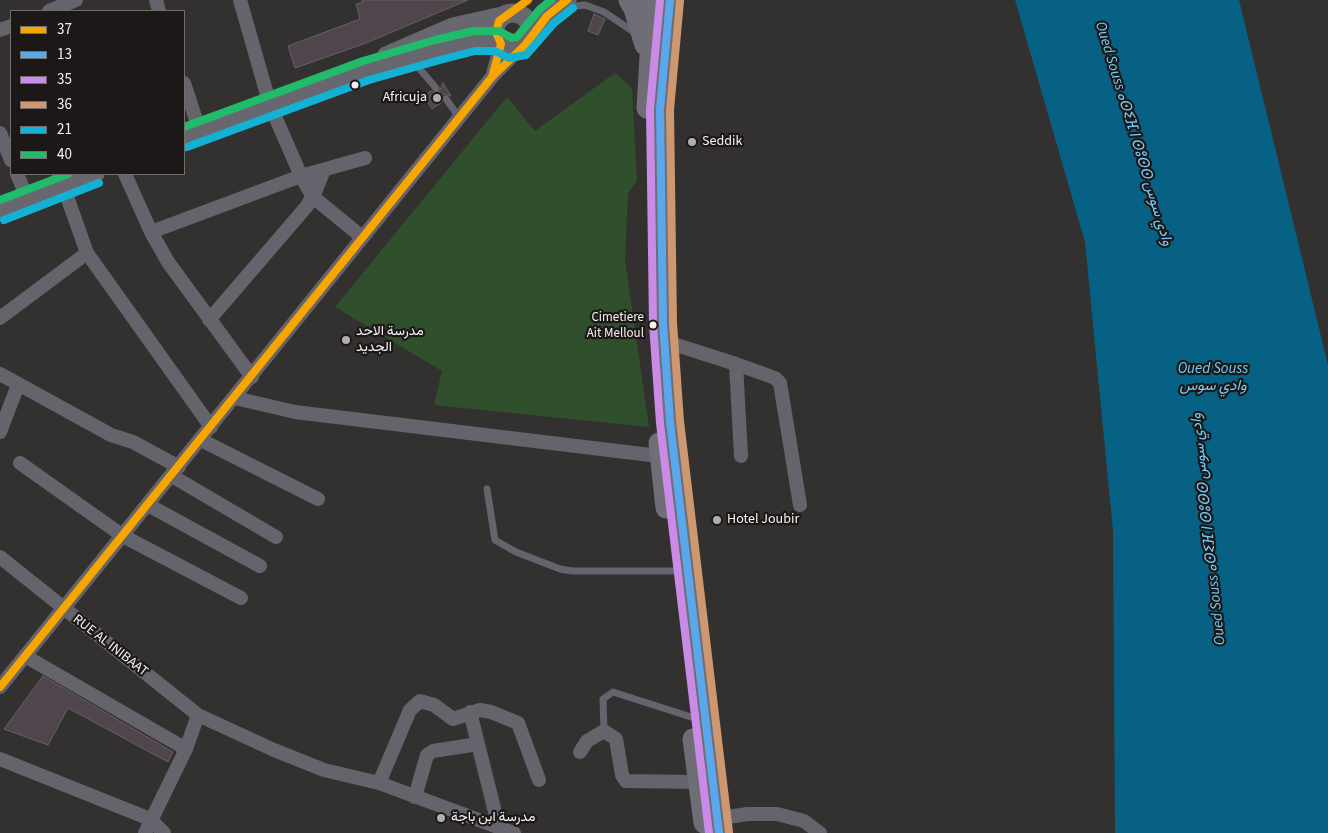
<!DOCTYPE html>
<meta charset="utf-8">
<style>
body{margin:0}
#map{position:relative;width:1328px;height:833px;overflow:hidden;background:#33312f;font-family:"Source Sans 3",sans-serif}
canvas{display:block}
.legend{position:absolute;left:10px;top:10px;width:175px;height:165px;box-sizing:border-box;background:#1b1817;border:1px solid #726f6d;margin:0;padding:6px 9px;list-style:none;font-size:15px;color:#f4f1ef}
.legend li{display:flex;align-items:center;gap:10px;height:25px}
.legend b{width:25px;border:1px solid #726f6d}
</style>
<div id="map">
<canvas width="1328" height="833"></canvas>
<ul class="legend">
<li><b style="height:6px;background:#f7a600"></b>37</li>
<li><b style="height:6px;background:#5aa8eb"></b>13</li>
<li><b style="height:6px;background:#ca8be6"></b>35</li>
<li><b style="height:6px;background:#cd976f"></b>36</li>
<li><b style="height:6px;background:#13b2d5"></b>21</li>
<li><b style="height:6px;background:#20bc6c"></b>40</li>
</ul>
</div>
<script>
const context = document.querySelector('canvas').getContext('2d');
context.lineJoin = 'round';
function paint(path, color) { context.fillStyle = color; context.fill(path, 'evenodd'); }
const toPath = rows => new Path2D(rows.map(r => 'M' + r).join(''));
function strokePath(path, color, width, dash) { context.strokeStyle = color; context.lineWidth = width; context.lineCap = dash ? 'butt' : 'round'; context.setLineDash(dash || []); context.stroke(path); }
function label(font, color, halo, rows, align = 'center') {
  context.font = font + ' "Source Sans 3",Vazirmatn,"Noto Sans Tifinagh",sans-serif'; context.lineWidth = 4.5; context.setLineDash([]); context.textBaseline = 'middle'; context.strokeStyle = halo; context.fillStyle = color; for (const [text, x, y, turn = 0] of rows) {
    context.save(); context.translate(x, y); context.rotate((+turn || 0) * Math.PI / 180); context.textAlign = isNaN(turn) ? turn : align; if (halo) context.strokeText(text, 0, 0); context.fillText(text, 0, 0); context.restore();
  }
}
paint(toPath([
 [615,73,632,88,637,181,628,193,625,260,649,427,434,405,442,371,335,307,507,97,535,131]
]), '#30502d');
paint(toPath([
 [1015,0,1239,0,1328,365,1328,833,1115,833,1113,531,1085,242]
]), '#066185');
const building = toPath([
 [362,0,468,0,366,43,295,68,288,46,360,19,356,4,363,2,362,0],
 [594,14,605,19,598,35,588,31,594,14],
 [443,83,451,96,443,94,442,102,432,109,424,96,431,91,439,92,443,83],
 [43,676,173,752,168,762,68,708,48,745,4,729,43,676]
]);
paint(building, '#50454d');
strokePath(building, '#636262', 1);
strokePath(toPath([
 [566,7,585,5,604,12,637,34],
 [410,61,417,66,436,88],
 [446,99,459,117],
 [487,489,495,540,516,552,560,569,572,571,674,571],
 [604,731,603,699,613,692,691,717]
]), '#65636c', 7);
strokePath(toPath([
 [156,0,159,11],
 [240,0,270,105,301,176,313,197,362,237],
 [49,11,76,0],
 [0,30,11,26],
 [493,74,501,44],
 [184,83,200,132],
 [0,133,11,160],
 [17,174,28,200],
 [59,174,87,253,211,427],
 [125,174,151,232,168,262,252,377],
 [151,232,301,176,365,158],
 [0,318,87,253],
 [209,320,307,206,316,190,324,170],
 [664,341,736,364,775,378,780,383,800,505],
 [736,364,741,456],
 [0,374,111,435,133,442,179,467],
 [235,398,295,412,667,457],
 [0,432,18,385],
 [201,440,318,499],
 [20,463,123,536,241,598],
 [172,476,276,537],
 [148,505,260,566],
 [0,557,198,715,274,750,324,770,379,783,514,833],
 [25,656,186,749],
 [0,687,492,77,522,46],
 [470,712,499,828],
 [580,752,587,741,604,731,616,739,622,775,626,781,698,782],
 [0,759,150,819,164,833],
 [379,783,410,710,420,701,434,705,453,719,480,710,491,712,518,723,539,780],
 [415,797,427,755,433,751,478,744],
 [709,820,747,814,777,814,804,821,820,833],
 [145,833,186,749,198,715]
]), '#65636c', 14);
strokePath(toPath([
 '495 31a18 18 0 1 1 36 0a18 18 0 1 1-36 0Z',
 [531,35,547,16,567,0],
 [386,56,453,27,502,16],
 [184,138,366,70,383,67,459,44,498,41],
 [0,211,95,174]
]), '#68666e', 19);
strokePath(toPath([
 [629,0,634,9,645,45],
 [670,0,660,109,659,158,663,323,670,422,719,833],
 [647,108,651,39,651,0],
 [659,443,666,508],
 [693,739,704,823]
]), '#6f6d76', 21);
strokePath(toPath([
 [486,84,492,77,501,44,496,32,499,21,528,0],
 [0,687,492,77,526,44,547,16,567,0]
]), '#f7a600', 8);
strokePath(toPath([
 [670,0,660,109,663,323,670,422,719,833]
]), '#5aa8eb', 8);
strokePath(toPath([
 [660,0,650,109,653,324,660,423,709,833]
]), '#ca8be6', 8);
strokePath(toPath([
 [680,1,670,110,673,323,680,421,729,832]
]), '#cd976f', 8);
strokePath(toPath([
 [187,147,369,80,440,60,475,51,495,51,509,58,526,55,554,23,573,8],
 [4,220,99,183]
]), '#13b2d5', 8);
strokePath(toPath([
 [184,127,363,61,435,40,474,31,499,31,512,38,517,37,540,9,551,0],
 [0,200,68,174]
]), '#20bc6c', 8);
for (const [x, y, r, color] of [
 [355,85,4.5,"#f4f1ef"],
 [437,98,5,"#b0aeac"],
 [692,142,5,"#b0aeac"],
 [653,325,4.5,"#f4f1ef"],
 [346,340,5,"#b0aeac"],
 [717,520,5,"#b0aeac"],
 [441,818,5,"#b0aeac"]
]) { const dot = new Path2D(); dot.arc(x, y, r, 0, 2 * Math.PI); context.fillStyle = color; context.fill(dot); strokePath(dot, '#1b1817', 2); }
label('13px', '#f4f1ef', '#1b1817', [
 ["Cimetiere",644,318],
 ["Ait Melloul",644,334]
], 'right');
label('14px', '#f4f1ef', '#1b1817', [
 ["Africuja",427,98,"right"],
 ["Seddik",702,142],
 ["مدرسة الاحد",356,332],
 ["الجديد",356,348],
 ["Hotel Joubir",727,520],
 ["مدرسة ابن باجة",451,818]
], 'left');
label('14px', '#f4f1ef', '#1b1817', [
 ["RUE AL INIBAAT",110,646,38]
]);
label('italic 15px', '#76caf8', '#1b1817', [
 ["Oued Souss ⴰⵙⵉⴼ ⵏ ⵙⵓⵙⵙ وادي سوس",1133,134,73],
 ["Oued Souss",1213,370],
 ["وادي سوس",1213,387],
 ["Oued Souss ⴰⵙⵉⴼ ⵏ ⵙⵓⵙⵙ وادي سوس",1209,529,-96]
]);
</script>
